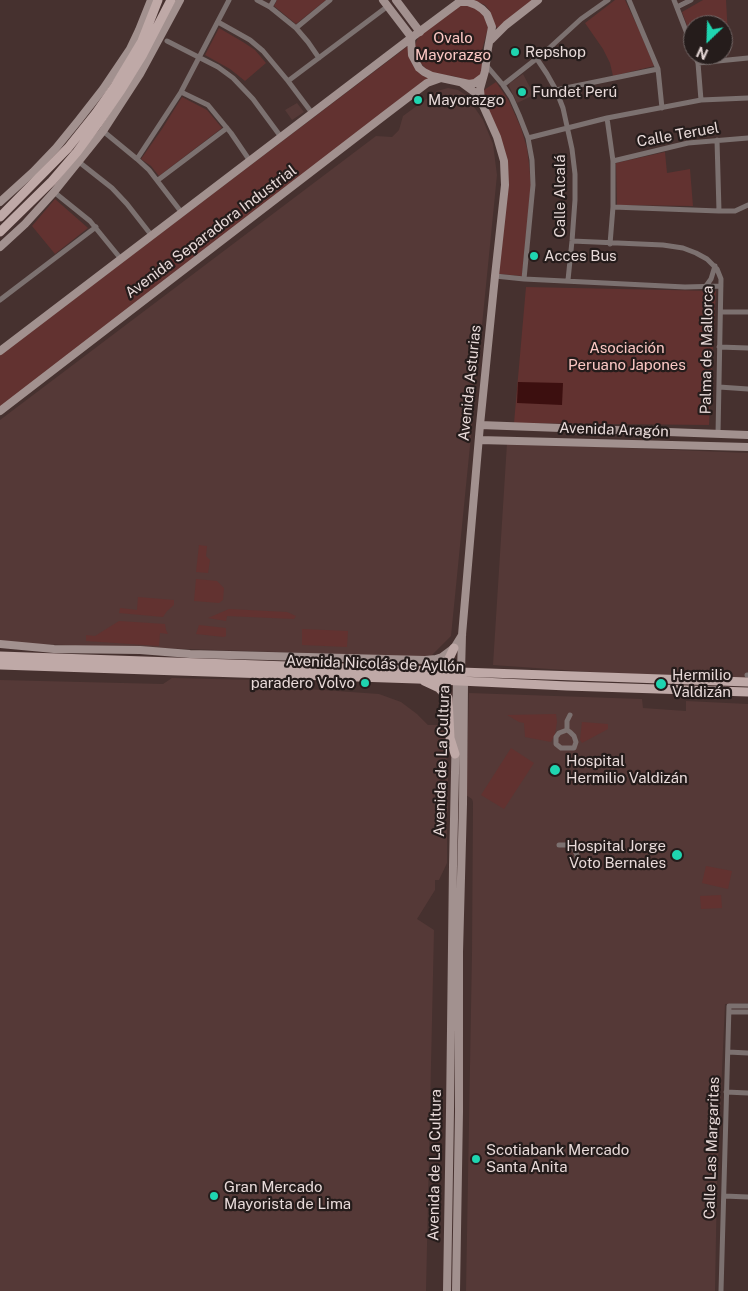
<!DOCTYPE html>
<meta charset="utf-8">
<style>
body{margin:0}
#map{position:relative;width:748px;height:1291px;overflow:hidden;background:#46312f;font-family:"Public Sans",sans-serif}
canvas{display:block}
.north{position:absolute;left:683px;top:15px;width:50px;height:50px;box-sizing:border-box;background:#251c1b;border:1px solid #736867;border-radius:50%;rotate:204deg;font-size:14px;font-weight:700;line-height:20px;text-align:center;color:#e8dad9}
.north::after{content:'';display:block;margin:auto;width:18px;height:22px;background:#1fd5b0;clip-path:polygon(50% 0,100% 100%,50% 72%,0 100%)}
</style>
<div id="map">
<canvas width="748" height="1291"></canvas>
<div class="north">N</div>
</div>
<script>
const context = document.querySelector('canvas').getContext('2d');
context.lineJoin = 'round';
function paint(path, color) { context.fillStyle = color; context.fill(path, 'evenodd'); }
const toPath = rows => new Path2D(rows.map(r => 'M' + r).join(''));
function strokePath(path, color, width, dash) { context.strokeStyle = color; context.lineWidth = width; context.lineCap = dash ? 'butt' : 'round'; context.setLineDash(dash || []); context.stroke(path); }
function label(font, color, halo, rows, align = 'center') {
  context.font = font + ' "Public Sans",sans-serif'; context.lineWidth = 4.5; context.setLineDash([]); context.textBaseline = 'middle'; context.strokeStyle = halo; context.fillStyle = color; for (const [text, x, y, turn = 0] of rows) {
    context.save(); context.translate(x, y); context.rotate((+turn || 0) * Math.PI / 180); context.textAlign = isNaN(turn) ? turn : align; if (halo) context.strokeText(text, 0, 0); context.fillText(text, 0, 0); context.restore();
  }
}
paint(toPath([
 [523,74,534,95,517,103,509,86,510,83],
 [448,88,458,90,466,95,483,120,493,144,497,175,451,636,430,657,4,643,0,642,0,420,376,136,392,137,399,130,403,116,437,91],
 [297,103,304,112,292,120,285,110],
 [507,443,748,453,748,683,493,665],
 [172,678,296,681,309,689,379,694,401,702,417,714,428,725,445,725,447,767,448,768,448,811,441,821,447,824,447,863,439,880,435,880,435,890,417,919,434,930,426,1291,0,1291,0,680,163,684],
 [469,693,642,699,643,708,686,711,686,701,748,704,748,1003,725,1004,717,1182,715,1291,466,1291,472,953,473,802,472,799,466,795]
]), '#553937');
paint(toPath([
 [277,0,326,0,296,24,274,6],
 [472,0,534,0,499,29,495,26,490,11,485,5,476,1],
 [615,0,625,0,640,32,654,66,613,76,610,63,603,49,585,23],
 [703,0,726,0,729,54,723,54,723,25,693,25,693,41,682,12],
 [466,5,472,6,482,13,485,18,488,28,482,50,484,65,481,75,474,80,469,81,453,76,437,74,427,70,419,61,415,50,415,45,417,40,420,35,460,6],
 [219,28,243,42,255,50,266,63,245,81,230,69,205,55],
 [408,46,411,61,415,68,419,73,425,77,430,78,0,407,0,355],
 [496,82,509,101,521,128,527,148,529,164,531,185,522,276,499,274,508,178,504,148,484,99,483,95,484,90],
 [182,97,207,110,222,128,159,176,151,166,141,159,162,129],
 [665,152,667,173,690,169,693,206,617,205,616,163],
 [55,199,88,228,55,254,32,226],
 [526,287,716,291,709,425,514,423],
 [199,545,207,546,206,556,210,560,208,573,196,572],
 [196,579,217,581,224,588,223,600,219,603,194,601],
 [138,597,174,600,174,605,167,611,163,617,119,613,120,608,137,610],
 [229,609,287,612,296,616,294,619,227,616,226,621,208,618],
 [119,621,165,624,166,630,168,634,160,633,159,646,86,641,86,635,95,636],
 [199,625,226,628,226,636,224,637,196,634],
 [302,629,348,631,347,647,302,645],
 [556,714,557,722,555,734,551,742,525,737,524,723,519,722,507,715],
 [582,722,608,724,608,729,582,743,580,740],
 [511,748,534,763,504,809,481,795],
 [706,866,732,871,728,889,702,883],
 [721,895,722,908,701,909,700,896]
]), '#623230');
paint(toPath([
 [518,382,563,383,562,405,517,403]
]), '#3c0f0f');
strokePath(toPath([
 [257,0,270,7,296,28,308,42,319,58],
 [629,0,658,69,662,108],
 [674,0,693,49],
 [270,7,274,0],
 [677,7,691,0],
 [218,22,250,40,263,51,288,81,312,113],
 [296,28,330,0],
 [167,41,218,67,233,78,253,99,281,137],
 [695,55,698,63,701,100],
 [537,59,547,74,556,90,563,108,572,149,575,174,575,200,572,241,568,280],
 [698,63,748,58],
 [486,65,503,85,511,97,519,115,528,138,532,160,533,185,524,279],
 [288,81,388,6],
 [503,85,545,52,581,19,608,0],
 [556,90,658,69],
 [181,92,208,105,231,133,250,161],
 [607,118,613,161,613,207,610,244],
 [103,131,137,159,149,170,182,213],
 [528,138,607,118,701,100,748,98],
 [717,140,719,211],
 [137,159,181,92,229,0],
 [613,161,688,143,748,138],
 [79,162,112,188,127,204,152,236],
 [158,180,227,128],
 [54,192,90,221,121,259],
 [613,207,719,211,735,211,748,205],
 [572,241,663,245,683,248,696,253,707,259,717,269,721,279,718,434],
 [495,276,524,279,685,287,721,286],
 [706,286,711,279,715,266],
 [0,300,96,227],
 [721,312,748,312],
 [719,347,748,348],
 [719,387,748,389],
 [747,675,748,675],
 [567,730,559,733,556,737,556,744,561,748,574,748,576,742,574,736,570,732,567,730,567,721,570,715],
 [559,845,572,845,577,855,577,866],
 [729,1012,748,1012],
 [728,1052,748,1053],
 [726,1092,748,1093],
 [724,1196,748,1197],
 [721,1291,729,1006,748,1006]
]), '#7c7170', 5);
strokePath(toPath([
 [383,0,412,38],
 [396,0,420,32],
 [462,0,411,38,412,55,419,68,424,72,432,76,469,84,475,83,483,77],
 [460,2,468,2,476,5,482,9,487,14,492,27,488,48,485,71,480,89,481,101],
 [491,40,506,25,538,0],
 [0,202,33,172,56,148,78,121,103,89,130,49,139,30,151,0],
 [0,247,25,224,54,192,103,131,140,74,180,0],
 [0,351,411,38],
 [0,411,385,115,427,83,441,78],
 [480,425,748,435],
 [479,440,748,447],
 [0,644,54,649,140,650,190,654,425,660,436,659,442,657,454,648,462,635],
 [447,1291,450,1111,453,865,457,680,459,676],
 [456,1291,459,1111,459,952,463,804,464,681,461,672,462,635,480,425,495,276,505,185,504,161,497,137,481,101,473,91,462,83]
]), '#a2918f', 8);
strokePath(toPath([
 [0,217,68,148,96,113,115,86,142,41,158,0],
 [0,232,52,181,77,152,99,122,121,90,142,56,171,0],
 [0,656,748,682],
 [0,665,417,679,567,686,748,692],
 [443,671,454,648],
 [424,681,439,688,448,698,450,738,455,754]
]), '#bfa9a7', 9);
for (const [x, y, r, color] of [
 [515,52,5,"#1fd5b0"],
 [522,92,5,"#1fd5b0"],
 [418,100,5,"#1fd5b0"],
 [534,256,5,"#1fd5b0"],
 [365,683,5,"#1fd5b0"],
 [661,684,6,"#1fd5b0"],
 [555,770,6,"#1fd5b0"],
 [677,855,6,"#1fd5b0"],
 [476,1159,5,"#1fd5b0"],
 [214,1196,5,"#1fd5b0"]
]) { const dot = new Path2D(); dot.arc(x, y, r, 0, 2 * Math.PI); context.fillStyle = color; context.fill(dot); strokePath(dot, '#251c1b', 2); }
label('15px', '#fcc8c4', '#251c1b', [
 ["Ovalo",453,38],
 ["Mayorazgo",453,55],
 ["Asociación",627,348],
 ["Peruano Japones",627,365]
]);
label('15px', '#e8dad9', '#251c1b', [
 ["Repshop",525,52],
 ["Fundet Perú",532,92],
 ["Mayorazgo",428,100],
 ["Acces Bus",544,256],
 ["Hermilio",672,675],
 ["Valdizán",672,692],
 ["paradero Volvo",355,683,"right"],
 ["Hospital",566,761],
 ["Hermilio Valdizán",566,778],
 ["Hospital Jorge",666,846,"right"],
 ["Voto Bernales",666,863,"right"],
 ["Scotiabank Mercado",486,1150],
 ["Santa Anita",486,1167],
 ["Gran Mercado",224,1187],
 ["Mayorista de Lima",224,1204]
], 'left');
label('15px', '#e8dad9', '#251c1b', [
 ["Calle Teruel",678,135,-10],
 ["Calle Alcalá",560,196,-90],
 ["Avenida Separadora Industrial",211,232,-37],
 ["Palma de Mallorca",707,350,-89],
 ["Avenida Asturias",470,383,-84],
 ["Avenida Aragón",614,430,2],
 ["Avenida Nicolás de Ayllón",375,664,2],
 ["Avenida de La Cultura",442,761,-88],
 ["Calle Las Margaritas",712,1148,-88],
 ["Avenida de La Cultura",435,1165,-89]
]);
</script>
